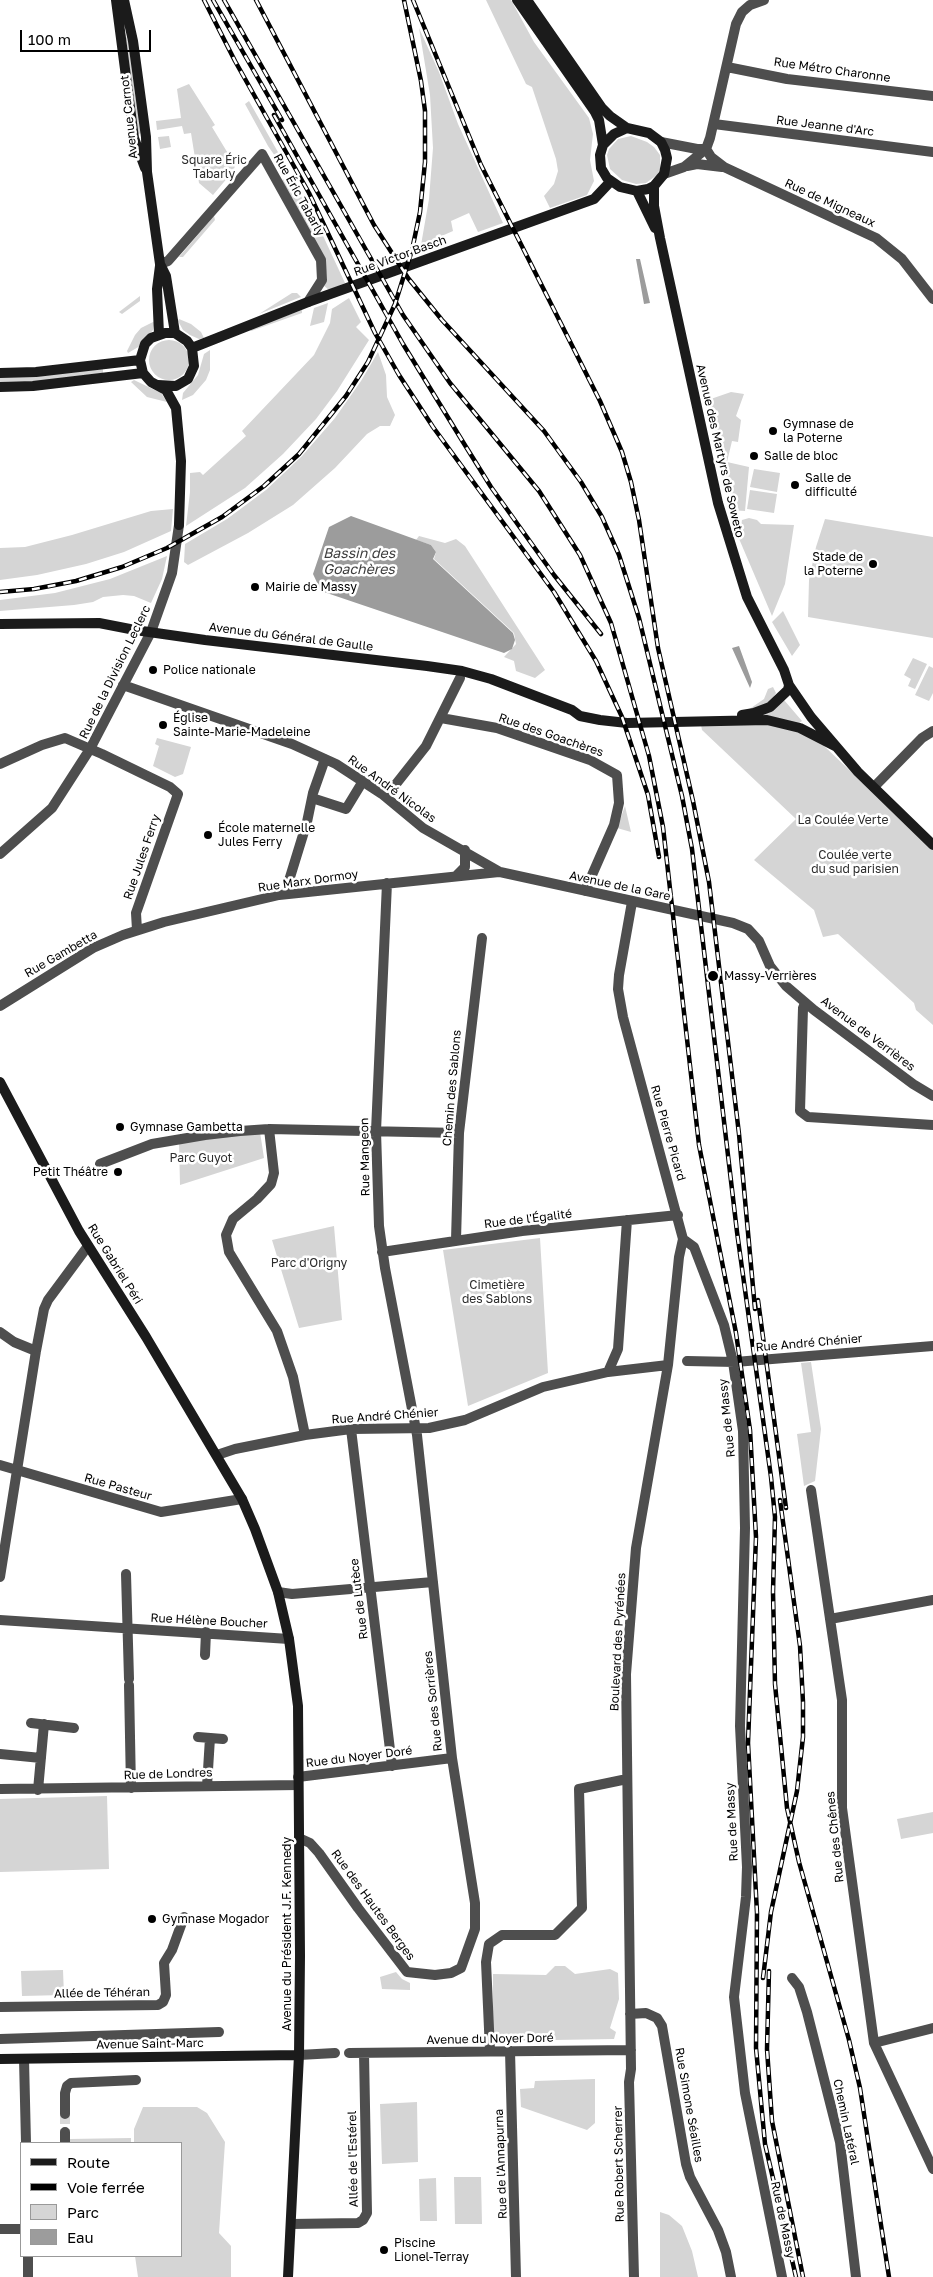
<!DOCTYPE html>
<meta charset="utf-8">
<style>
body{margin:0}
#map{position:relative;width:933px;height:2277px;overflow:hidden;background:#fff;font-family:"Golos Text",sans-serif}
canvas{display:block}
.legend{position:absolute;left:20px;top:2142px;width:162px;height:115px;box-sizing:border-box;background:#fff;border:1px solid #999;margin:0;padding:6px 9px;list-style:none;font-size:15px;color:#000}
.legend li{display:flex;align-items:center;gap:10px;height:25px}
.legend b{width:25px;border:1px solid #999}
.scale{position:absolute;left:20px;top:30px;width:131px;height:22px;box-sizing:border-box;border:2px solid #000;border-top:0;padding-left:6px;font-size:15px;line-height:18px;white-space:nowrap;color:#000;-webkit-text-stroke:4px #fff;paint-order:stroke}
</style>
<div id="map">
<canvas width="933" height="2277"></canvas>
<ul class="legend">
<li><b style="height:6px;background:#1b1b1b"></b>Route</li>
<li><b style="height:6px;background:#000"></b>Voie ferrée</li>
<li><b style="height:14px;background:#d5d5d5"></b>Parc</li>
<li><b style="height:14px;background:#9c9c9c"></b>Eau</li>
</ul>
<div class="scale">100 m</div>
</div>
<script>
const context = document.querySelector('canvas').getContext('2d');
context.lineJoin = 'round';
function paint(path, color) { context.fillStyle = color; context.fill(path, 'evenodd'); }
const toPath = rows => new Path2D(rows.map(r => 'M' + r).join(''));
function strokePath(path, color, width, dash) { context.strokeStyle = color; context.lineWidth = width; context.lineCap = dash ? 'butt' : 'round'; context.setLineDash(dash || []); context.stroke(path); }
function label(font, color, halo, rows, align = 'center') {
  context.font = font + ' "Golos Text",sans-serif'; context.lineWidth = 5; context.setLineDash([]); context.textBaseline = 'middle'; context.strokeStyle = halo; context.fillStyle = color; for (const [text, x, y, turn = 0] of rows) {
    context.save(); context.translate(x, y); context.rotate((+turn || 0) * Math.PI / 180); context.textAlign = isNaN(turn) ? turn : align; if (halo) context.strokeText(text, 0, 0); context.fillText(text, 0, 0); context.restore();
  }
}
paint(toPath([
 [486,0,511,0,534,42,589,118,593,134,590,160,594,181,587,195,550,208,544,196,554,184,558,171,556,159,532,87,526,84],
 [419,28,439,72,458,124,503,223,478,232,469,213,451,221,453,231,421,245,429,199,433,148,430,95],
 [125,34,130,45,142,133,138,134],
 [189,84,215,125,212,127,235,165,234,170,213,195,199,183,191,133,184,134,182,126,157,130,156,121,181,118,177,89],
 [249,101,287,168,282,166,268,146,245,104],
 [169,136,171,147,160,149,158,137],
 [631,136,647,142,654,147,660,155,660,169,657,175,646,183,636,184,622,180,610,169,607,155,609,149,618,139],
 [291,175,318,225,345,283,329,290,323,285,327,279,325,263,282,180],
 [214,216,215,220,183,257,179,257],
 [292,293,297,293,301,297,259,314],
 [140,296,140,301,122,314,119,312],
 [349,298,361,322,356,327,369,340,337,391,316,419,283,454,245,488,186,526,190,492,190,473,200,472,203,475,246,436,242,431,314,355,330,323,332,309],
 [328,303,324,322,310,326,314,308],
 [302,310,302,313,251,331,250,329],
 [179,319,191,324,201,332,204,338,199,339,190,335,183,330,178,321],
 [155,321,153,330,140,346,128,353,127,351,135,335,141,328],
 '149 360a20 20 0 1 1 40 0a20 20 0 1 1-40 0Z',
 [210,350,210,370,206,380,193,395,182,400,183,393,198,375,204,354],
 [378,352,386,375,387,397,395,415,390,426,380,426,367,434,335,468,293,505,248,533,188,565,184,562,185,544,227,519,266,490,302,456,335,418,361,381],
 [103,368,103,373,39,381,0,382,0,377],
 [134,380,161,393,167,402,147,397,131,382],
 [731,392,744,394,736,416,741,420,738,442,732,441,727,462,749,467,745,511,730,510,705,401],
 [754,469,780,473,777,492,750,487],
 [750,490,777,494,774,513,747,509],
 [173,509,171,531,124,552,86,564,37,575,0,580,0,548,25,547,72,535,151,511],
 [749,518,757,520,761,524,794,525,785,584,772,616,737,534,742,520],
 [825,519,933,537,933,638,808,617,809,580,816,547],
 [419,536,445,543,456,539,465,546,545,670,535,678,516,671,514,661,504,657,516,644,514,633,434,559,436,552,431,545,416,540],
 [167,556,162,579,151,603,134,596,123,595,103,597,93,602,74,605,0,611,0,600,55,593,110,579],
 [783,611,800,645,792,656,772,622],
 [913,658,927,664,915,689,908,686,911,679,904,675],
 [929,666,933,668,933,693,929,701,915,695],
 [773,687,776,693,771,701,757,709,748,710,764,699,768,689],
 [784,700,802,721,798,724,759,714],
 [763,723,801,732,821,743,933,850,933,1025,916,1010,914,1003,838,934,823,937,814,910,754,860,796,819,702,730,701,725],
 [157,738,191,747,183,774,175,777,153,766,159,746,155,744],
 [625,806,631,832,617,828],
 [260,1132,264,1158,180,1185,179,1143],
 [334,1226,342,1320,299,1328,272,1240],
 [540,1238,548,1373,468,1406,443,1250],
 [811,1362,821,1429,815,1481,804,1486,797,1434,811,1432,801,1363],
 [107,1796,109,1869,0,1872,0,1799],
 [933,1812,933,1833,901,1839,897,1819],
 [555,1966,565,1966,575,1974,610,1969,618,1973,619,1999,610,2028,616,2032,614,2039,493,2041,493,1974,546,1975],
 [63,1970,64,1995,22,1996,21,1971],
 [396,1972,402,1979,410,1983,410,1990,382,1989,380,1977],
 [595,2079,595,2123,587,2130,521,2107,520,2089,534,2088,535,2081],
 [417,2102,418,2162,382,2164,380,2104],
 [143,2107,197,2107,207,2113,225,2142,219,2233,231,2246,231,2277,138,2277,135,2256,181,2256,181,2143,134,2143,134,2129],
 [131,2138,131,2143,70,2143,69,2139],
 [454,2177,481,2177,482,2224,455,2224],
 [436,2178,437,2221,420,2221,419,2179],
 [660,2212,669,2215,682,2226,692,2251,698,2277,660,2277]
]), '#d5d5d5');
paint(toPath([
 [636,259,640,259,650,303,644,304],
 [351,516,431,545,436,552,433,559,513,633,515,640,512,649,504,653,321,591,313,574,329,527],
 [739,646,752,682,750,688,732,648]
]), '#9c9c9c');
strokePath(toPath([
 [65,2114,65,2132]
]), '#d9d9d9', 10, [10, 5]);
strokePath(toPath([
 [727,67,787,79,933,96],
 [714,124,933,152],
 [661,142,697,149,706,149],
 [706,149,711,157,724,167,876,238,902,259,933,299],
 [687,166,697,164,722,167],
 [664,174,684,167,706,149,710,138,736,24,742,12,750,5,764,0],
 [160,264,168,261,262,154,321,260,322,280,308,302],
 [123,685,292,744,336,764,382,794,423,828,500,872,733,923,748,929,759,941,770,966,786,986,814,1010,913,1084,933,1096],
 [441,718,497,728,590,760,617,775,619,803,614,825,585,891],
 [0,764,42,745,65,738,102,754,170,787,178,794,136,913,137,930],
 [874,787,922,738,933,731],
 [382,794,396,784,426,746,460,678],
 [312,798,346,809,363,781],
 [0,854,52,808,90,749,151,632,172,573,179,525],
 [456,876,465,867,465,850],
 [289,894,287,887,307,822,313,793,325,759],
 [632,902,619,975,618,989,623,1017,683,1239,694,1247,724,1325,733,1362,743,1431,745,1528,740,1726,747,1867,746,1897,734,1997,745,2093,782,2277],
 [805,1003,803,1008,800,1111,808,1117,933,1125],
 [0,1006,93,948,123,935,164,922,279,895,499,872],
 [269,1129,274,1173,271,1184,257,1199,233,1219,226,1235,229,1252,277,1331,293,1377,305,1435],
 [100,1164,152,1144,205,1135,240,1131,269,1129,459,1133],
 [456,1240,459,1133,482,938],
 [382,1252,522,1231,678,1215],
 [0,1332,14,1342,36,1351],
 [687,1361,735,1362,933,1346],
 [608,1372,618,1349,627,1220],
 [351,1429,392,1766],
 [217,1455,235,1449,305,1435,351,1429,429,1428,465,1420,543,1387,608,1372,668,1365],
 [0,1465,161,1512,242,1499],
 [811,1490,842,1700,842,1808,874,2043,933,2169],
 [126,1574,129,1679],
 [0,1577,36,1351,44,1309,48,1300,88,1246],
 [278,1592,292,1594,433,1582],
 [830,1619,933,1600],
 [0,1620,289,1639],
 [205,1655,206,1632],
 [129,1685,131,1788],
 [31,1723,74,1728],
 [198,1737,223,1739],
 [0,1754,41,1758],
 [298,1777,452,1758],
 [207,1786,210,1738],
 [0,1789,298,1785],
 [38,1790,44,1724],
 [299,1838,310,1843,319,1853,358,1908,407,1972,435,1975,451,1973,461,1968,475,1929,475,1903,452,1758,417,1435,385,1268,379,1226,376,1131,387,883],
 [792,1978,799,1987,807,2012,840,2142,856,2277],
 [0,2007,158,2005,163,2002,166,1995,164,1963,172,1950,184,1917],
 [630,2014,646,2013,657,2018,662,2026,686,2164,690,2177,718,2230,726,2252,731,2277],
 [0,2039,219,2032],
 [874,2043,933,2028],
 [490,2051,486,1962,489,1944,502,1935,555,1935,582,1908,579,1789,627,1779],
 [510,2051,516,2277],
 [349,2053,631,2050],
 [299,2055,335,2053],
 [24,2059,26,2143],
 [65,2114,65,2093,67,2086,71,2083,136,2080],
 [65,2132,65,2143],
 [291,2224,358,2223,363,2220,367,2213,364,2053],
 [0,2229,21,2229],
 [28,2256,28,2277],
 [634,2277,629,2082,631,2069,626,1674,636,1548,668,1365,679,1257,683,1239]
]), '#4e4e4e', 10);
strokePath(toPath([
 [116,0,134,138,145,168],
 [124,0,133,41,146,137,147,172,160,264,166,276,175,333],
 [517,0,595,112,599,120,603,145],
 [527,0,602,108,610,116,627,128],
 [627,128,649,133,661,142,665,150,667,158,664,174,654,186,648,189,637,191,620,187,607,178,601,168,600,155,603,145,614,134,627,128],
 [654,186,654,206,660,238,718,503,747,597,784,670,789,685,811,717,858,772,933,845],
 [637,191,655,228],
 [159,334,157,289,160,266],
 [192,348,308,302,594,199,611,181],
 [0,373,36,372,140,360],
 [158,385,176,386,188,379,194,366,192,348,187,341,175,333,165,333,151,338,145,344,140,360,143,373,151,382,166,390,176,408,181,461,179,525],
 [0,387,33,386,143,373],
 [0,624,99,623,135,630,205,640,427,666,462,671,491,679,572,710,580,716,600,720,627,723,767,720,800,728,835,746],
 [742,715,754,713,770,707,788,690,789,685],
 [0,1082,79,1231,146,1337,242,1499,255,1529,278,1592,289,1639,298,1706,300,1956,299,2055,288,2277],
 [0,2059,299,2055]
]), '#1b1b1b', 10);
const rail = toPath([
 [204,0,235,61,309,193,375,333,399,375,433,427,554,592,596,661,622,717,648,795,659,857],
 [213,0,282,120],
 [224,0,403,315,450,383,539,491,580,555,611,623,649,756,663,827,699,1145,736,1333,750,1430,756,1537,748,1743,757,1913,756,2048,765,2144,796,2277],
 [256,0,374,225,408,278,442,320,544,431,581,482,602,517,619,555,639,618,682,796,692,849,737,1232,771,1477,775,1517,773,1592,775,1684,787,1808,799,1862,849,2040,860,2088,889,2277],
 [413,0,481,165,600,401,622,452,631,482,639,520,658,648,693,801,709,882,739,1134,755,1309],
 [274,115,403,344,463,442,491,487,554,575,601,634],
 [0,592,34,589,76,581,122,567,167,548,222,517,264,486,299,454,346,396,368,362,395,304,412,250,420,212,425,162,425,111,421,81,404,0],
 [758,1300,786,1508],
 [769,1971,767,2049,772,2121,803,2277],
 [763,1978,771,1912,797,1791,803,1737,803,1702,800,1646,780,1500]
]);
strokePath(rail, '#000', 4.5);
strokePath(rail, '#fff', 2.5, [8]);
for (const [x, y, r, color] of [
 [773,431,5,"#000"],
 [754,456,5,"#000"],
 [795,485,5,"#000"],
 [873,564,5,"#000"],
 [255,587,5,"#000"],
 [153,670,5,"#000"],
 [163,725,5,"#000"],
 [208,835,5,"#000"],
 [713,976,6,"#000"],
 [120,1127,5,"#000"],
 [118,1172,5,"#000"],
 [152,1919,5,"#000"],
 [384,2250,5,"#000"]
]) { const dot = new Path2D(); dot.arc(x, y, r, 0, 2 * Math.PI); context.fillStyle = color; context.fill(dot); strokePath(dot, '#fff', 2); }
label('12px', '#000', '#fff', [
 ["Rue Métro Charonne",832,70,8],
 ["Avenue Carnot",129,117,-96],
 ["Rue Jeanne d'Arc",825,126,7],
 ["Rue Éric Tabarly",299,195,61],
 ["Rue de Migneaux",830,203,25],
 ["Rue Victor Basch",400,256,-20],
 ["Avenue des Martyrs de Soweto",720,451,77],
 ["Avenue du Général de Gaulle",291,637,7],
 ["Rue de la Division Leclerc",115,672,-64],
 ["Rue des Goachères",551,735,19],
 ["Rue André Nicolas",392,789,36],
 ["Rue Jules Ferry",142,857,-71],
 ["Rue Marx Dormoy",308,881,-8],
 ["Avenue de la Gare",620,886,12],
 ["Rue Gambetta",61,954,-30],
 ["Avenue de Verrières",868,1034,37],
 ["Chemin des Sablons",452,1088,-85],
 ["Rue Pierre Picard",668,1133,74],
 ["Rue Mangeon",365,1157,-91],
 ["Rue de l'Égalité",528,1219,-7],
 ["Rue Gabriel Péri",115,1264,58],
 ["Rue André Chénier",809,1343,-5],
 ["Rue André Chénier",385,1416,-4],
 ["Rue de Massy",727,1418,-96],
 ["Rue Pasteur",118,1487,16],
 ["Rue de Lutèce",359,1599,-97],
 ["Rue Hélène Boucher",209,1621,3],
 ["Boulevard des Pyrénées",618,1642,-87],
 ["Rue des Sorrières",433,1701,-96],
 ["Rue du Noyer Doré",359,1757,-7],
 ["Rue de Londres",168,1774,-2],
 ["Rue de Massy",732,1822,-93],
 ["Rue des Chênes",835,1837,-96],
 ["Rue des Hautes Berges",373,1905,54],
 ["Avenue du Président J.F. Kennedy",287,1934,-90],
 ["Allée de Téhéran",102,1993,-1],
 ["Avenue du Noyer Doré",490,2039,-1],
 ["Avenue Saint-Marc",150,2044,-1],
 ["Rue Simone Séailles",689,2105,80],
 ["Chemin Latéral",846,2122,78],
 ["Allée de l'Estérel",353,2159,-91],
 ["Rue de l'Annapurna",501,2164,-92],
 ["Rue Robert Scherrer",619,2164,-91],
 ["Rue de Massy",783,2220,78]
]);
label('12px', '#2c2c2c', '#fff', [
 ["Square Éric",214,160],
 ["Tabarly",214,174],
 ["La Coulée Verte",843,820],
 ["Coulée verte",855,855],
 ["du sud parisien",855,869],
 ["Parc Guyot",201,1158],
 ["Parc d'Origny",309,1263],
 ["Cimetière",497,1285],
 ["des Sablons",497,1299]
]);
label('12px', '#000', '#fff', [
 ["Gymnase de",783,424],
 ["la Poterne",783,438],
 ["Salle de bloc",764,456],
 ["Salle de",805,478],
 ["difficulté",805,492],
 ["Stade de",863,557,"right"],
 ["la Poterne",863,571,"right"],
 ["Mairie de Massy",265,587],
 ["Police nationale",163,670],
 ["Église",173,718],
 ["Sainte-Marie-Madeleine",173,732],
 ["École maternelle",218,828],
 ["Jules Ferry",218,842],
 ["Massy-Verrières",724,976],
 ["Gymnase Gambetta",130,1127],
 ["Petit Théâtre",108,1172,"right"],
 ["Gymnase Mogador",162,1919],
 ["Piscine",394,2243],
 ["Lionel-Terray",394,2257]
], 'left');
label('italic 14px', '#3d3d3d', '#fff', [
 ["Bassin des",359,554],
 ["Goachères",359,570]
]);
</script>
